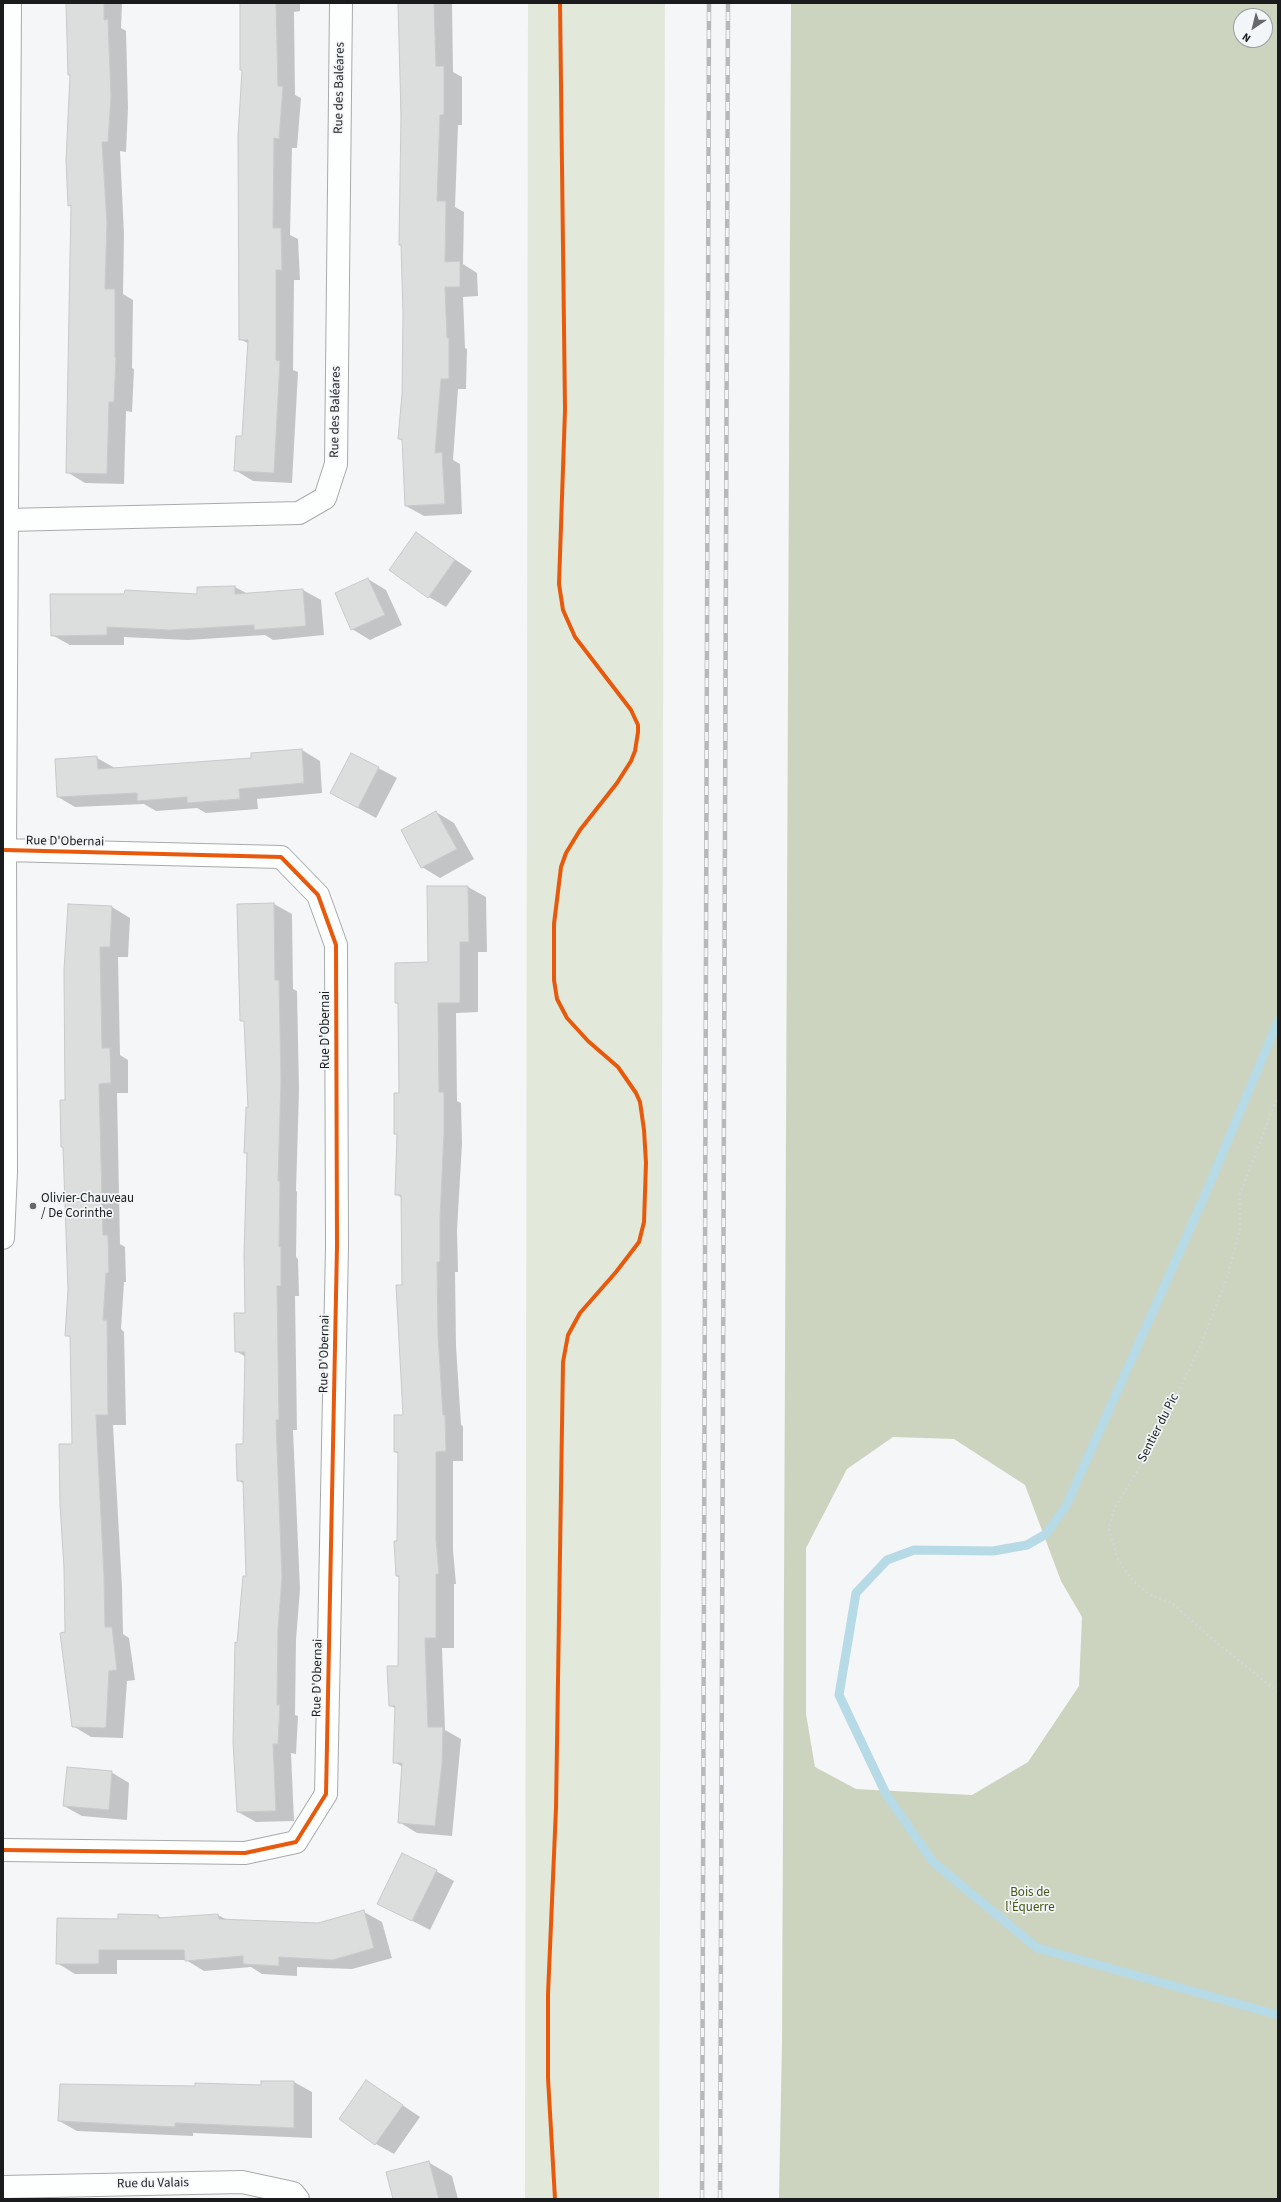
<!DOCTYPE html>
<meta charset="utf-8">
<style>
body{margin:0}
#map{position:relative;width:1281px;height:2202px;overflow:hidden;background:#f4f6f7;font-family:"Source Sans 3",sans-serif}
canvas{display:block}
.frame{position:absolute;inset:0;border:4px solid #1a1b1c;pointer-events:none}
.north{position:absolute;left:1233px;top:8px;width:40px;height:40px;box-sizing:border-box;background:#f3f6f8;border:1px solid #9c9ea0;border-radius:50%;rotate:215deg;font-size:11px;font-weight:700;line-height:16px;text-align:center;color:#1a1b1c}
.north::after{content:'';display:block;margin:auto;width:14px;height:18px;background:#666869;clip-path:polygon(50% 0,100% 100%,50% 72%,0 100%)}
</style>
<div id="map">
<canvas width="1281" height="2202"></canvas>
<div class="frame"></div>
<div class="north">N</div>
</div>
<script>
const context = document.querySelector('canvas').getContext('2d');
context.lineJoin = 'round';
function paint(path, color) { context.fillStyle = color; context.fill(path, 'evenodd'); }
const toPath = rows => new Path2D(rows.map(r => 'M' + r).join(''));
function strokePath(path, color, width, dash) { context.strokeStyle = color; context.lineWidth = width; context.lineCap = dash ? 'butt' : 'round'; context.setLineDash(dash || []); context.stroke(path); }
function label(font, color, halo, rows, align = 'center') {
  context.font = font + ' "Source Sans 3",sans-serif'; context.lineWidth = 3.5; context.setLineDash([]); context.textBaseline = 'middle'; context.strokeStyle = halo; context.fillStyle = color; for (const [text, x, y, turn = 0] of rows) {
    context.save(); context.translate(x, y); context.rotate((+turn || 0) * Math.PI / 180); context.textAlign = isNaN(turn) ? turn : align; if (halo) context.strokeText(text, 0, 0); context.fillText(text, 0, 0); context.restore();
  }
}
paint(toPath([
 [528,3,665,3,659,2199,525,2199]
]), '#e2e8da');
paint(toPath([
 [791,3,1278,3,1278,2199,779,2199,782,2043],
 [1241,16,1265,16,1265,40,1241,40],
 [893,1437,954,1439,1025,1485,1061,1581,1082,1617,1079,1686,1028,1762,972,1795,856,1789,815,1767,806,1714,806,1548,847,1469]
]), '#ccd4bf');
paint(toPath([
 [67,3,122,3,121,28,126,31,128,108,126,152,120,151,124,234,123,294,133,300,132,368,134,369,132,412,126,411,124,484,85,483,67,472,72,207,69,205,71,76,69,75],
 [241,3,300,3,300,11,294,12,295,95,301,98,297,148,292,148,290,235,298,239,300,280,294,280,293,370,298,372,292,483,253,481,235,470,243,437,249,344,240,339,239,136,243,71,241,69],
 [399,3,452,3,453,72,462,77,462,125,458,125,455,207,464,212,463,264,477,273,478,296,463,297,465,348,467,349,466,389,458,389,453,460,460,464,462,514,424,516,406,506,403,441,399,439,403,394,404,314],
 [416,533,472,571,446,607,429,597],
 [368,579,386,590,402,625,370,640,352,629],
 [235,587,248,594,303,590,321,600,324,635,273,640,265,635,188,640,124,637,124,645,70,645,52,635,125,595,198,595],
 [302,750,320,761,322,793,257,799,258,809,206,813,197,808,156,811,144,804,75,807,58,797,97,758,115,768,252,759],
 [352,754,397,778,376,818,349,803],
 [436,812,454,823,474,859,440,878,422,867],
 [468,887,486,897,487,952,478,952,478,1012,456,1013,457,1101,461,1103,462,1144,457,1230,458,1272,455,1272,456,1346,461,1425,463,1426,463,1461,453,1461,453,1550,456,1584,454,1584,454,1648,442,1648,445,1730,461,1739,452,1836,417,1833,399,1822,403,1767,394,1762,396,1709,390,1705,399,1666,400,1578,397,1576,399,1454,395,1452,404,1416,402,1198,396,1194,398,1135,395,1133,400,1094,399,1004,396,1003,429,963],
 [274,904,292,914,293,989,297,991,299,1091,296,1191,297,1192,296,1257,298,1259,299,1296,295,1296,297,1430,293,1430,300,1589,296,1640,295,1715,298,1716,296,1754,291,1753,294,1821,256,1822,238,1812,238,1644,247,1577,244,1484,238,1480,244,1445,246,1357,236,1351,246,1314,248,1154,245,1153,249,1109,245,1022,241,1020],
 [112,907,130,918,128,957,118,957,120,1055,128,1060,128,1093,117,1093,120,1244,125,1247,126,1282,124,1282,121,1329,124,1332,126,1425,113,1425,122,1588,123,1634,129,1638,135,1680,127,1681,123,1738,91,1737,73,1726,66,1633,73,1445,72,1338,66,1335,69,1290,64,1148,62,1147,66,1101,65,970],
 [111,1772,129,1783,127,1820,82,1816,64,1806],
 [436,1871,454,1881,430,1930,378,1903],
 [364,1912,382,1922,392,1958,352,1969,297,1967,297,1976,262,1974,251,1967,204,1971,186,1960,117,1960,117,1974,75,1974,57,1963,119,1920,119,1915,158,1916,164,1919,218,1915,227,1920,318,1924],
 [367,2081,420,2117,394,2154,376,2144],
 [262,2082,294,2082,312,2092,312,2138,193,2133,193,2136,77,2131,59,2121,196,2087,262,2086],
 [428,2162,452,2176,458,2199,394,2199]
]), '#0003');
strokePath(toPath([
 [1278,1021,1205,1195,1066,1506,1046,1534,1027,1545,993,1551,914,1550,887,1560,856,1593,839,1695,886,1794,933,1862,1037,1948,1278,2015]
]), '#b6dae6', 9);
const building = toPath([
 [66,3,104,3,104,20,108,19,111,97,108,142,102,142,107,223,105,289,115,289,115,357,116,357,114,402,109,402,107,474,66,473,71,205,68,206,66,160,70,75,68,75,66,3],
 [240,3,276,3,278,86,283,86,279,139,274,138,273,228,281,228,282,270,276,270,276,360,280,361,274,473,234,471,236,436,242,436,248,340,239,340,238,136,242,70,240,70,240,3],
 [398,3,434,3,436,66,444,66,444,115,440,115,437,201,446,201,445,262,460,261,460,287,445,287,447,338,449,338,449,379,441,379,435,453,442,452,445,504,405,506,402,439,398,439,402,394,403,314,401,245,399,245,401,115,398,3],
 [416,532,455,560,428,598,389,570,416,532],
 [368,578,385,615,351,630,335,593,368,578],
 [235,586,235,594,303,589,306,626,254,630,254,625,170,630,107,627,107,635,51,636,50,594,124,594,125,590,197,594,197,587,235,586],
 [302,749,304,783,239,789,240,799,187,803,187,797,137,801,137,793,57,797,55,759,97,756,98,769,251,758,251,753,302,749],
 [351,753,379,767,358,808,330,793,351,753],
 [436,811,457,849,421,868,401,830,436,811],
 [427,886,468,886,469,942,460,942,460,1003,438,1003,439,1092,444,1092,444,1133,440,1219,440,1262,437,1262,438,1335,443,1415,445,1415,446,1451,436,1452,436,1539,439,1574,436,1574,436,1638,425,1638,428,1727,443,1727,442,1764,435,1826,398,1823,402,1763,393,1763,395,1706,389,1706,387,1666,398,1666,399,1576,396,1576,394,1541,397,1541,398,1452,394,1452,394,1415,403,1415,396,1285,402,1285,401,1195,395,1195,397,1134,394,1134,394,1093,399,1093,398,1003,395,1003,395,963,428,962,427,886],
 [274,903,275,980,279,980,281,1080,278,1181,280,1181,279,1247,281,1247,281,1286,277,1286,279,1420,276,1420,282,1578,278,1629,277,1705,280,1705,278,1744,273,1744,276,1811,237,1812,233,1742,235,1642,237,1643,243,1576,246,1576,243,1481,237,1481,236,1444,243,1444,245,1352,235,1352,234,1313,245,1313,244,1255,247,1153,244,1153,246,1107,248,1108,244,1021,240,1021,237,904,274,903],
 [68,904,112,906,110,947,100,947,102,1048,110,1048,111,1083,99,1084,103,1235,108,1235,109,1273,106,1273,103,1320,107,1320,108,1415,96,1415,104,1577,105,1627,112,1627,117,1670,109,1671,106,1728,72,1727,60,1633,65,1632,64,1568,60,1505,59,1444,72,1444,70,1336,65,1336,68,1290,63,1147,61,1147,60,1100,65,1100,64,970,68,904],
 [67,1767,112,1771,109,1810,63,1806,67,1767],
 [402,1853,437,1870,412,1921,377,1904,402,1853],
 [364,1910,374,1948,333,1960,279,1957,279,1966,243,1964,243,1956,185,1961,184,1950,99,1950,99,1964,56,1964,57,1918,118,1919,118,1914,158,1915,158,1918,218,1914,219,1919,318,1923,364,1910],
 [366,2080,403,2105,375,2145,339,2119,366,2080],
 [261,2081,294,2081,294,2128,175,2123,175,2127,58,2121,60,2084,195,2086,195,2083,261,2085,261,2081],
 [429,2161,439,2199,393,2199,386,2172,429,2161]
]);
paint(building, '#dcdede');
strokePath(building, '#c8c9ca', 1);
const street = toPath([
 [7,520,299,513,325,498,336,464,341,3],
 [3,1238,6,1172,5,850,10,3],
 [3,1850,245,1853,296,1842,326,1794,337,1246,336,945,318,895,281,857,5,850],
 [3,2187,242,2182,293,2193,298,2199]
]);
strokePath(street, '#a9aaab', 24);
strokePath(toPath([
 [1278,1095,1240,1194,1240,1228,1227,1278,1199,1349,1149,1452,1114,1509,1109,1529,1118,1560,1133,1581,1150,1595,1172,1603,1217,1643,1278,1692]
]), '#d4d4d4', 2.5, [2, 3]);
strokePath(street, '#fdfefe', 22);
const rail = toPath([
 [702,2199,709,3],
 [720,2199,728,3]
]);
strokePath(rail, '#b7b8b8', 4.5);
strokePath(rail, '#f3f6f8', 3, [9]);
strokePath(toPath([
 [3,1850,245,1853,296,1842,326,1794,337,1246,336,945,318,895,281,857,5,850],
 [555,2199,548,2078,548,1994,556,1808,563,1362,568,1335,580,1313,616,1272,639,1242,644,1222,646,1163,644,1130,640,1102,636,1093,618,1067,588,1041,567,1018,557,999,554,980,554,924,561,867,566,853,580,830,617,783,631,761,635,751,638,732,638,725,631,710,575,637,563,610,559,584,565,410,560,3]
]), '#e8590c', 4);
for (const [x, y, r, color] of [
 [33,1206,4,"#666869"]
]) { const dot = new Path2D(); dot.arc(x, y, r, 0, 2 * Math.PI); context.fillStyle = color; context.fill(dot); strokePath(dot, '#f3f6f8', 1.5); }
label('13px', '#1a1b1c', '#f3f6f8', [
 ["Rue des Baléares",340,88,-89],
 ["Rue des Baléares",336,412,-89],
 ["Rue D'Obernai",65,842,1],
 ["Rue D'Obernai",326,1030,-90],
 ["Rue D'Obernai",325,1354,-89],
 ["Sentier du Pic",1159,1428,-63],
 ["Rue D'Obernai",318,1678,-89],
 ["Rue du Valais",153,2184,-1]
]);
label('13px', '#1a1b1c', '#f3f6f8', [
 ["Olivier-Chauveau",41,1199],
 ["/ De Corinthe",41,1214]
], 'left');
label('13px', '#465516', '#f3f6f8', [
 ["Bois de",1030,1893],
 ["l'Équerre",1030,1908]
]);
</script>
